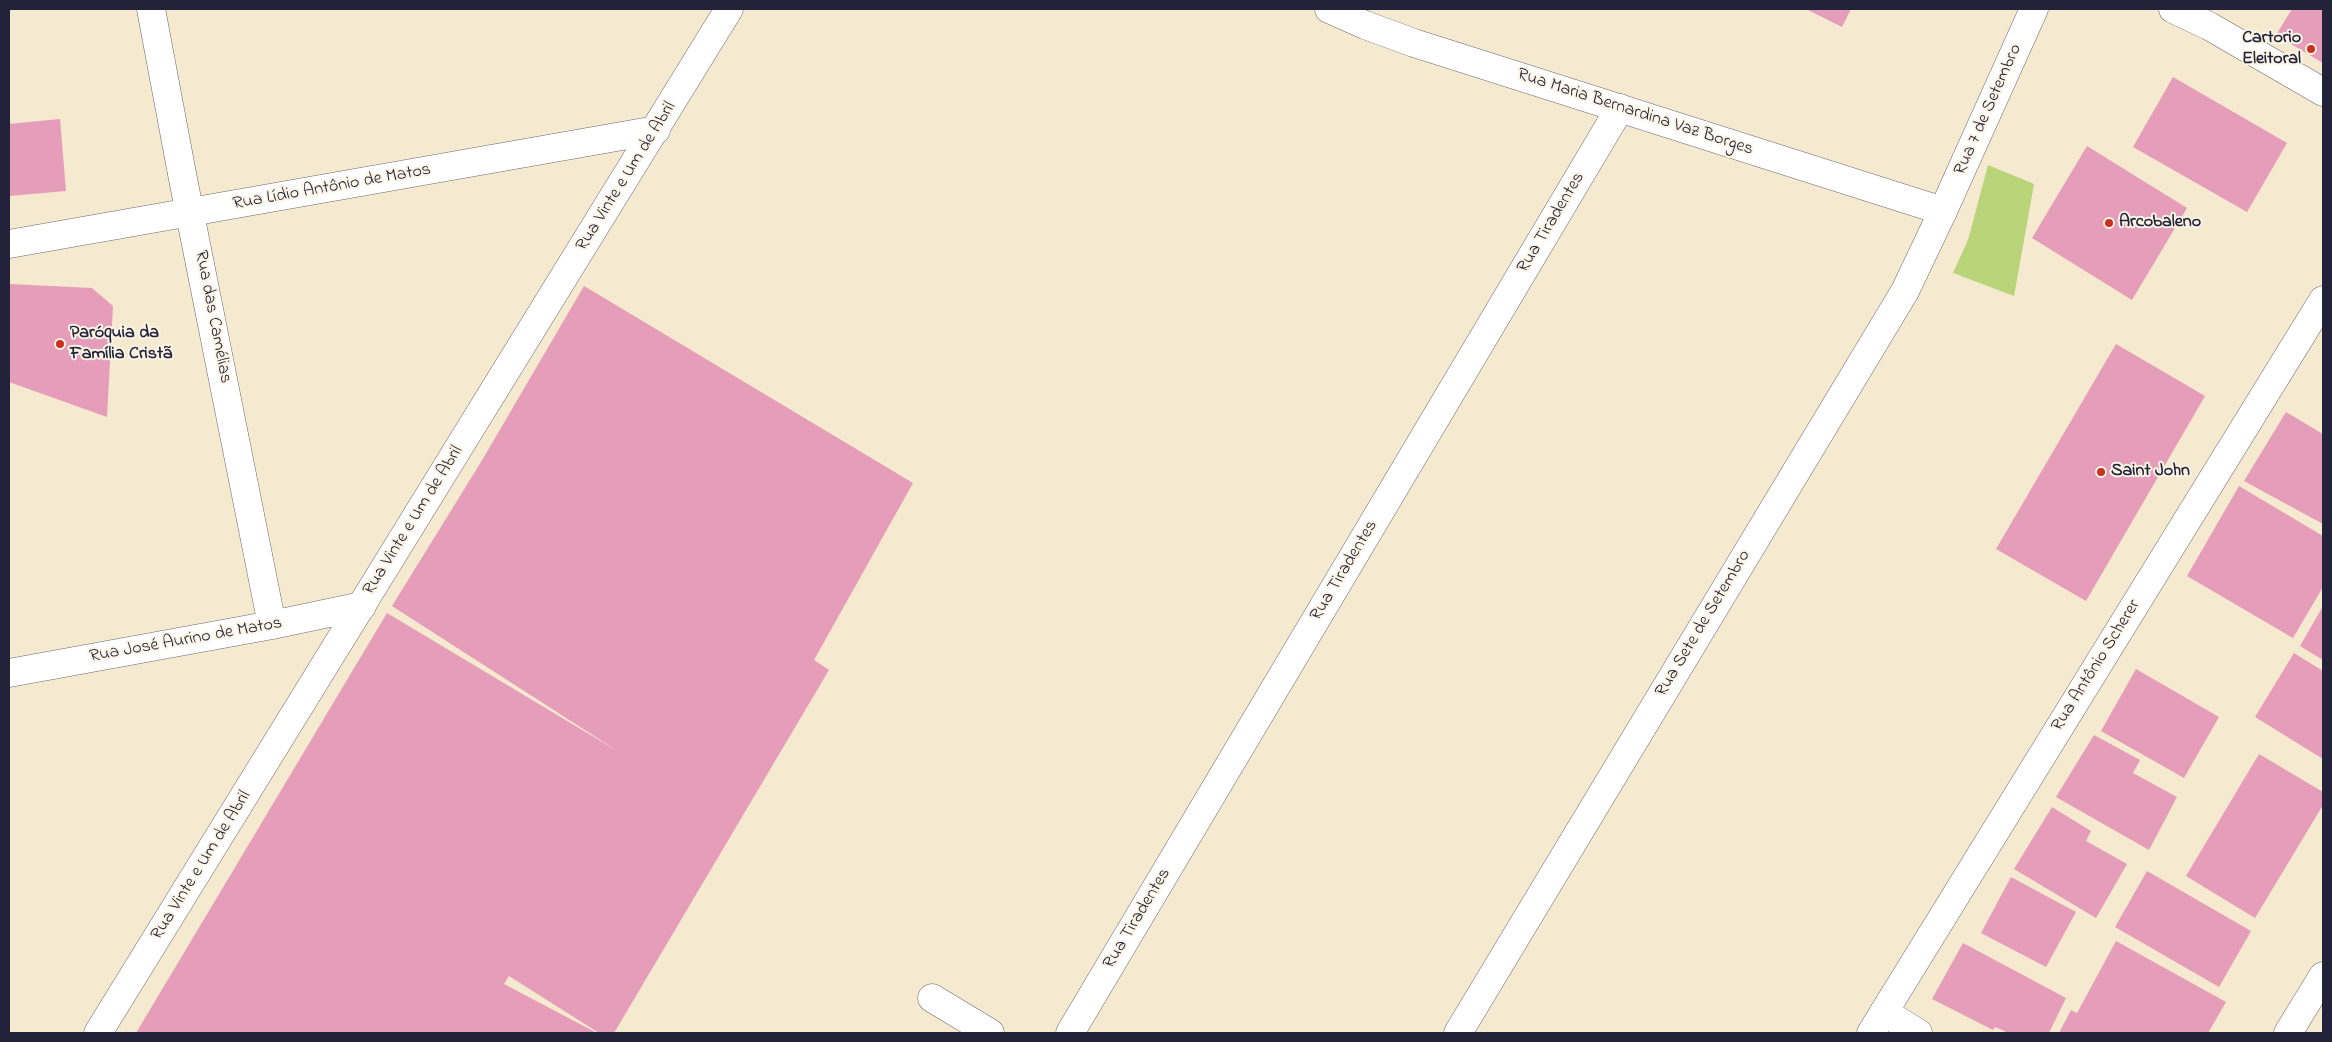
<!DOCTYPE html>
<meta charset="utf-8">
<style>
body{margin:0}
#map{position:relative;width:2332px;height:1042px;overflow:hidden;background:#f5e9d0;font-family:"Indie Flower",sans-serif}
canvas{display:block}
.frame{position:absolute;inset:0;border:10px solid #22223b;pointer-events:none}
</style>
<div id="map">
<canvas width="2332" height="1042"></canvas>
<div class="frame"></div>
</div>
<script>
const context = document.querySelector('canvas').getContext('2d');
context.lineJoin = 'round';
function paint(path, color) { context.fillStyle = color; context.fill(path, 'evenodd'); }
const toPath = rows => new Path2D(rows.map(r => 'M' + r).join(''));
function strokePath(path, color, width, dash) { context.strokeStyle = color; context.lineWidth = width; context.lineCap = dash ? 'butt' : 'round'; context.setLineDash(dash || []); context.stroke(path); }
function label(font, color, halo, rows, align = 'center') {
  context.font = font + ' "Indie Flower",sans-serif'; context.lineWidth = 4; context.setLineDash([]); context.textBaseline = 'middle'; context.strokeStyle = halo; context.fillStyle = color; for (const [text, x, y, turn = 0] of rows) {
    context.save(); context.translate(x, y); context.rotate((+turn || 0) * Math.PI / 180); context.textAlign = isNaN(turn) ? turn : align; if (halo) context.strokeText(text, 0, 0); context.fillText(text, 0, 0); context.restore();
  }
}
paint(toPath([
 [1988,165,2034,184,2014,296,1953,273,1968,240]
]), '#bad479');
paint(toPath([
 [1806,9,1851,9,1842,27],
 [2292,9,2323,9,2323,63,2276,35],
 [2173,77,2287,143,2247,212,2133,147],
 [60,119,66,191,9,196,9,124],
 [2087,146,2187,208,2132,300,2032,238],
 [9,284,92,288,113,306,107,417,9,382],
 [584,286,913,483,814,660,829,670,614,1033,599,1033,509,976,504,984,597,1033,136,1033,387,613,619,752,392,606,481,462],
 [2116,344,2205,396,2086,601,1996,549],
 [2286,412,2323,434,2323,524,2244,481],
 [2239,486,2323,536,2323,587,2293,638,2187,576],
 [2323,606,2323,660,2300,646],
 [2294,653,2323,671,2323,759,2255,717],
 [2136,669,2219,717,2184,778,2101,731],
 [2094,735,2140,760,2133,773,2177,797,2149,850,2056,797],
 [2259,754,2323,792,2323,805,2255,918,2186,876],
 [2052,807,2091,831,2086,841,2127,864,2096,918,2014,869],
 [2147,871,2251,931,2219,987,2115,927],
 [2011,877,2076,912,2046,967,1981,933],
 [2116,941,2226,1002,2208,1033,2059,1033,2071,1010,2077,1013],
 [1963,943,2066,998,2049,1033,2004,1033,2005,1031,1995,1027,1993,1030,1932,999]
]), '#e59db9');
const street = toPath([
 [151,9,183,179,272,625],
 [9,244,656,130],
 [9,673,272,625,362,606],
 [932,998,990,1033],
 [1884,1012,1918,1033],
 [1070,1033,1620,108],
 [1458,1033,1905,291,1943,211]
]);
const secondary = toPath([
 [1329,9,1365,25,1414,43,1943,211,2034,9],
 [2173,9,2209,26,2323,92],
 [98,1033,729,9],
 [1871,1033,2323,300]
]);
const primary = toPath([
 [2288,1033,2323,976]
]);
strokePath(street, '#6c686f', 29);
strokePath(secondary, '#6c686f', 29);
strokePath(primary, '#6c686f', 29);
strokePath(street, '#fff', 28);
strokePath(secondary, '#fff', 28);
strokePath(primary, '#fff', 28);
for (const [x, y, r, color] of [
 [2311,49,5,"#c8321e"],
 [2109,223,5,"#c8321e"],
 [60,344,5,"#c8321e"],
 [2101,472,5,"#c8321e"]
]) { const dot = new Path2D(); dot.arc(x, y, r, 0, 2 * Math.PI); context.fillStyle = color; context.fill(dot); strokePath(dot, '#fcf5e5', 2); }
label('bold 18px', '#22223b', '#fcf5e5', [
 ["Cartorio",2301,39,"right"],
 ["Eleitoral",2301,60,"right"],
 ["Arcobaleno",2119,223],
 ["Paróquia da",70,334],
 ["Família Cristã",70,355],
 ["Saint John",2111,472]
], 'left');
label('18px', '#22223b', '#fcf5e5', [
 ["Rua 7 de Setembro",1989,110,-66],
 ["Rua Maria Bernardina Vaz Borges",1635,113,18],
 ["Rua Vinte e Um de Abril",627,177,-58],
 ["Rua Lídio Antônio de Matos",332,188,-10],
 ["Rua Tiradentes",1552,223,-59],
 ["Rua das Camélias",212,317,79],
 ["Rua Vinte e Um de Abril",414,521,-58],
 ["Rua Tiradentes",1345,571,-59],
 ["Rua Sete de Setembro",1704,624,-59],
 ["Rua José Aurino de Matos",186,641,-10],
 ["Rua Antônio Scherer",2097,666,-58],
 ["Rua Vinte e Um de Abril",202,866,-58],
 ["Rua Tiradentes",1138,919,-59]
]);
</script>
